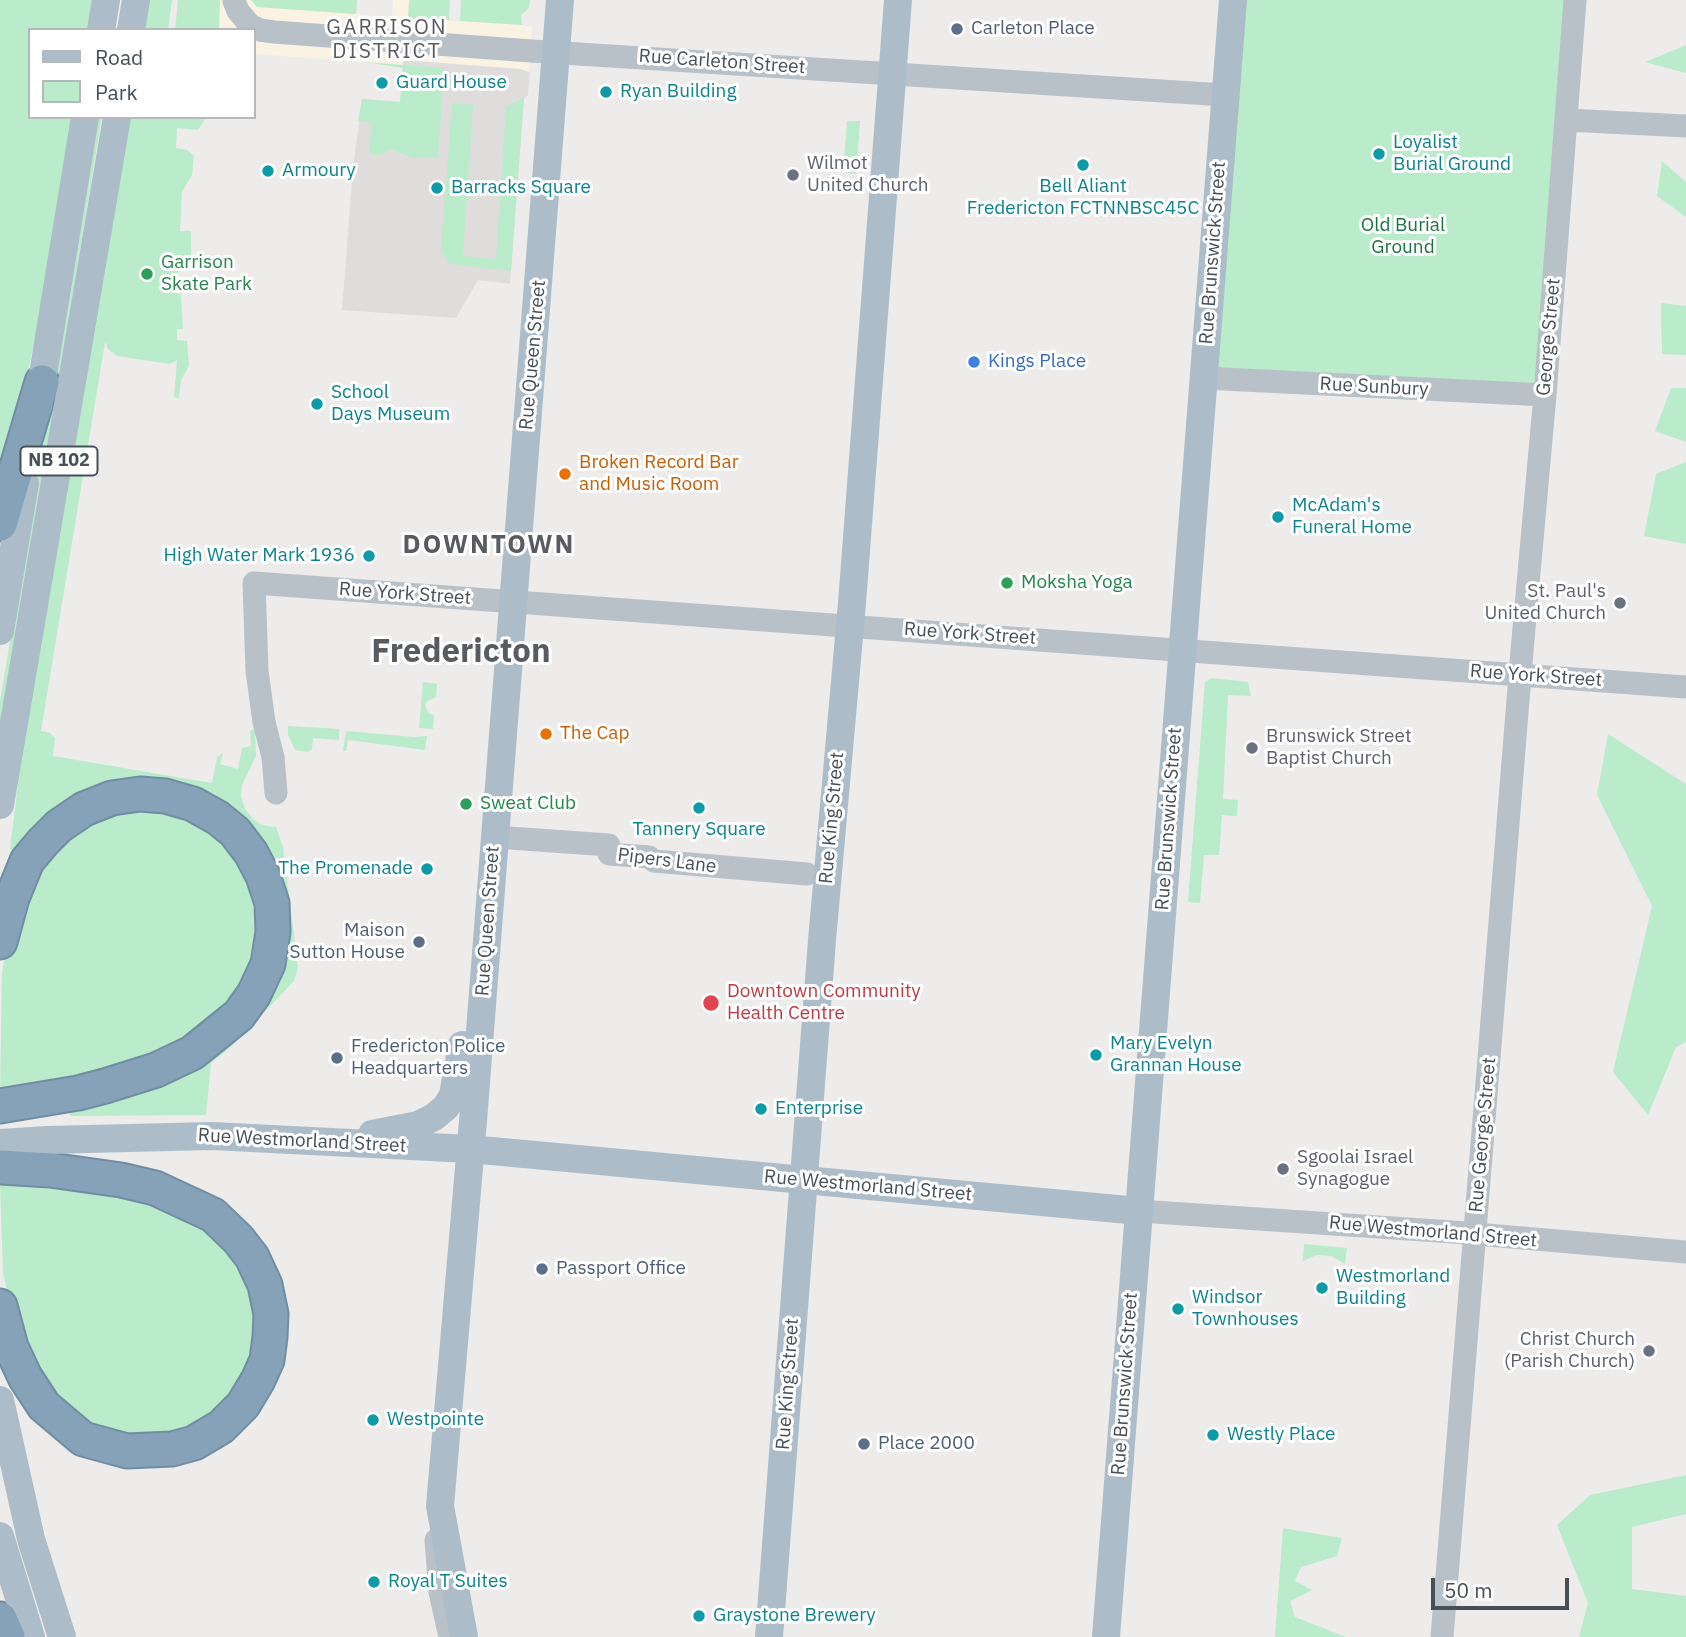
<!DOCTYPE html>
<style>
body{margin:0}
#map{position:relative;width:1686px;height:1637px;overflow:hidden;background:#eeebeb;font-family:"IBM Plex Sans",sans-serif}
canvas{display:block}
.legend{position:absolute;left:28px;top:28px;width:228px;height:91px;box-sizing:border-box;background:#fff;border:2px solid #b5b9bc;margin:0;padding:9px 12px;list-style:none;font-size:21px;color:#455057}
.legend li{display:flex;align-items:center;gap:14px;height:35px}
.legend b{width:35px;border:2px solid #b5b9bc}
.scale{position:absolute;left:1431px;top:1578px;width:138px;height:32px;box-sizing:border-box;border:4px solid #455057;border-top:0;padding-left:9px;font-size:21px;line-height:24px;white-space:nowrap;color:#455057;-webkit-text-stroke:5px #fff;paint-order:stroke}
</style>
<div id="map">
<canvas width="1686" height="1637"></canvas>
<ul class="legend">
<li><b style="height:9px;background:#acbdc9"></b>Road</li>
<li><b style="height:19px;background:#baebca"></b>Park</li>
</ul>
<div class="scale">50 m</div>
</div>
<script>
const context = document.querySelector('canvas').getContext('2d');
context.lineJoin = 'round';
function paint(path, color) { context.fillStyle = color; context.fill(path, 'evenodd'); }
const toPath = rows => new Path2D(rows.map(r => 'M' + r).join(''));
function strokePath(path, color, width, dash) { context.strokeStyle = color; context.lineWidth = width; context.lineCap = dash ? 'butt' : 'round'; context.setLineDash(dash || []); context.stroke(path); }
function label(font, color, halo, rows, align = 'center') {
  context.font = font + ' "IBM Plex Sans",sans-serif'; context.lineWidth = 6; context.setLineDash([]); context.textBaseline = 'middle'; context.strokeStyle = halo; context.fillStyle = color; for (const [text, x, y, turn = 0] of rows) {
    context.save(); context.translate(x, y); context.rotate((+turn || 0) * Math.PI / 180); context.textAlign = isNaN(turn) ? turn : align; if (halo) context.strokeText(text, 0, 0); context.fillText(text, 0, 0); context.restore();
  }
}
paint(toPath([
 [220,0,251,0,257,7,392,17,393,0,409,0,409,18,522,25,532,27,528,95,415,66,254,54,254,30,218,30]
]), '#faf2e3');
paint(toPath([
 [403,60,520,69,530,72,528,95,524,98,510,284,478,280,456,318,342,310,353,168,362,99,400,102]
]), '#dfdcdc');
paint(toPath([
 [0,0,94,0,89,30,30,30,30,117,74,117,35,339,0,495],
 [147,0,172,0,168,30,142,30],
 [178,0,220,0,219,28,175,30],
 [251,0,357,0,356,14,257,7],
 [409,0,450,0,449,20,408,18],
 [461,0,530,0,529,8,521,15,522,25,460,21],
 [1233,0,1575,0,1545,395,1203,378],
 [1686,45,1686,73,1645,62],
 [364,62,444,68,438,158,413,158,391,149,380,155,369,154,372,123,358,121,362,99,400,102,403,68],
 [524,97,511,271,450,264,441,251,452,103,473,105,463,256,496,259,506,107],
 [98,117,102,117,0,737,0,701],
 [127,117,208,117,205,119,198,130,177,128,176,148,187,150,194,156,192,175,182,192,180,231,191,231,191,256,179,256,176,293,181,294,183,329,177,329,177,340,187,341,189,365,181,381,179,398,174,397,177,360,170,364,117,356,108,349,105,342,41,731,50,733,55,738,53,756,212,783,217,757,223,753,220,764,238,769,242,748,251,746,250,731,255,729,256,756,242,785,241,796,245,809,253,819,262,825,276,827,283,847,298,968,294,981,232,1046,211,1063,206,1115,70,1116,69,1103,232,1036,276,883,163,786,23,853,10,849,20,768],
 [847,121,860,121,856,174,843,172],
 [1662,161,1686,182,1686,217,1657,196],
 [1661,303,1686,306,1686,355,1662,354],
 [1671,388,1686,388,1686,442,1655,431],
 [1686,462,1686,544,1644,536,1656,474],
 [1212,678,1248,682,1251,696,1228,695,1223,799,1238,800,1237,816,1222,815,1219,855,1204,855,1200,903,1188,902,1205,682],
 [423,682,437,684,436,697,427,701,425,705,428,713,434,715,433,729,419,728],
 [288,726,339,729,339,740,313,738,312,749,308,752,295,750,288,735],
 [346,731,414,737,427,736,425,750,348,740,346,751,343,751],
 [1608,734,1686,784,1686,1042,1676,1047,1648,1115,1613,1072,1652,906,1597,795],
 [138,804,213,825,259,890,262,953,212,1027,141,1065,0,1096,2,971,13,922,23,890,82,822],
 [0,1184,50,1187,162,1199,230,1246,259,1299,256,1361,206,1425,140,1443,74,1421,20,1344,3,1273],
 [1304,1244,1347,1248,1345,1264,1331,1256,1317,1255,1303,1261],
 [1686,1475,1686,1514,1632,1527,1632,1589,1686,1596,1686,1637,1579,1637,1588,1603,1557,1525,1590,1495],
 [1283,1528,1342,1538,1337,1556,1301,1567,1295,1581,1312,1590,1290,1601,1295,1617,1346,1637,1275,1637]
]), '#baebca');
const highway = toPath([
 [0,524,42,382],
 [0,942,12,898,27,861,43,842,59,826,84,809,112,798,140,794,165,796,193,804,218,818,235,832,251,853,263,876,272,903,273,932,268,964,254,994,239,1015,192,1053,156,1070,105,1086,78,1093,0,1106],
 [0,1167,50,1170,121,1180,155,1188,213,1215,238,1239,252,1257,265,1285,271,1314,270,1337,267,1360,258,1380,243,1405,221,1427,194,1443,172,1449,127,1451,83,1439,44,1406,25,1377,11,1347,0,1306],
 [0,1619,8,1637]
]);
strokePath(highway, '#708da4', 37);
strokePath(toPath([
 [234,1,238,11,250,25,260,30,274,32,531,51,1225,95],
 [1567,120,1686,126],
 [1203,378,1545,395],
 [276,793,273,757,264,722,257,671,254,583,1686,687],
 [495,837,609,845,609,854,649,857,654,861,807,874],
 [1139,1211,1453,1232,1686,1252],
 [436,1540,440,1592,450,1637],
 [1442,1637,1522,651,1545,395,1575,0]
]), '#b7c1c7', 23);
strokePath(toPath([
 [101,30,106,0],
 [131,30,136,0],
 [38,405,85,117],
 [0,631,25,483],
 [0,805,117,117],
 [372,1134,418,1125,434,1117,446,1107,453,1095,462,1045],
 [0,1143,48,1140,212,1136,470,1149,1139,1211],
 [0,1400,31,1539,62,1637],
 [0,1536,31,1637],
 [464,1637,440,1506,473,1121,560,0],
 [769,1637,822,940,852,603,898,0],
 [1106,1637,1233,0]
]), '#acbdc9', 28);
strokePath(highway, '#85a2b8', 33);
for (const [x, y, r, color] of [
 [957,29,7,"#5c6f8a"],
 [382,83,7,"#0f9aa8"],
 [606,92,7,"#0f9aa8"],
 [1379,154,7,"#0f9aa8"],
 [1083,165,7,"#0f9aa8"],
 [268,171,7,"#0f9aa8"],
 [793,175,7,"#6b7280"],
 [437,188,7,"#0f9aa8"],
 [147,274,7,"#2e9e5b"],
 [974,362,7,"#3f7fe0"],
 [317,404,7,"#0f9aa8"],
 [565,474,7,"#e8710a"],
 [1278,517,7,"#0f9aa8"],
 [369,556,7,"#0f9aa8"],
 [1007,583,7,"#2e9e5b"],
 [1620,603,7,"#6b7280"],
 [546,734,7,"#e8710a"],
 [1252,748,7,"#6b7280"],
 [466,804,7,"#2e9e5b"],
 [699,808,7,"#0f9aa8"],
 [427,869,7,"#0f9aa8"],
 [419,942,7,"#5c6f8a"],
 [711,1003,9,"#e0444e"],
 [1096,1055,7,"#0f9aa8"],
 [337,1058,7,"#5c6f8a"],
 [761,1109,7,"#0f9aa8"],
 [1283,1169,7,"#6b7280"],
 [542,1269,7,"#5c6f8a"],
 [1322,1288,7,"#0f9aa8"],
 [1178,1309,7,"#0f9aa8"],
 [1649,1351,7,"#6b7280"],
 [373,1420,7,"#0f9aa8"],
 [1213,1435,7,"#0f9aa8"],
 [864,1444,7,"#5c6f8a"],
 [374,1582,7,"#0f9aa8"],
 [699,1616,7,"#0f9aa8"]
]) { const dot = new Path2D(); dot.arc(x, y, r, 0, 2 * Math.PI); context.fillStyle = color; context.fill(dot); strokePath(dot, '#fff', 2.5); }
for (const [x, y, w] of [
 [59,461,77]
]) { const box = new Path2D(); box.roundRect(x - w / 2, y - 14.5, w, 29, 5); context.fillStyle = '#fff'; context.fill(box); strokePath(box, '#455057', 2); }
label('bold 18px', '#455057', null, [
 ["NB 102",59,461]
]);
label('19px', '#4e5e75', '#fff', [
 ["Carleton Place",971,29],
 ["Maison",405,931,"right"],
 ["Sutton House",405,953,"right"],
 ["Fredericton Police",351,1047],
 ["Headquarters",351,1069],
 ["Passport Office",556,1269],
 ["Place 2000",878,1444]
], 'left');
label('19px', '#455057', '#fff', [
 ["Rue Carleton Street",722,62,4],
 ["Rue Brunswick Street",1213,253,-86],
 ["George Street",1549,337,-85],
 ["Rue Queen Street",533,355,-85],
 ["Rue Sunbury",1374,387,3],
 ["Rue York Street",405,594,4],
 ["Rue York Street",970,634,4],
 ["Rue York Street",1536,676,4],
 ["Rue King Street",832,818,-85],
 ["Rue Brunswick Street",1169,819,-86],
 ["Pipers Lane",667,861,7],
 ["Rue Queen Street",488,921,-86],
 ["Rue George Street",1483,1135,-85],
 ["Rue Westmorland Street",302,1141,3],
 ["Rue Westmorland Street",868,1186,5],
 ["Rue Westmorland Street",1433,1232,5],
 ["Rue King Street",788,1384,-86],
 ["Rue Brunswick Street",1125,1384,-86]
]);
label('19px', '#0d838f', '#fff', [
 ["Guard House",396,83],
 ["Ryan Building",620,92],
 ["Loyalist",1393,143],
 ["Burial Ground",1393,165],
 ["Armoury",282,171],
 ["Bell Aliant",1083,187,"center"],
 ["Fredericton FCTNNBSC45C",1083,209,"center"],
 ["Barracks Square",451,188],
 ["School",331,393],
 ["Days Museum",331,415],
 ["McAdam's",1292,506],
 ["Funeral Home",1292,528],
 ["High Water Mark 1936",355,556,"right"],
 ["Tannery Square",699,830,"center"],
 ["The Promenade",413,869,"right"],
 ["Mary Evelyn",1110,1044],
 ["Grannan House",1110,1066],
 ["Enterprise",775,1109],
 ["Westmorland",1336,1277],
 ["Building",1336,1299],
 ["Windsor",1192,1298],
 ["Townhouses",1192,1320],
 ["Westpointe",387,1420],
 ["Westly Place",1227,1435],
 ["Royal T Suites",388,1582],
 ["Graystone Brewery",713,1616]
], 'left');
label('19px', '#5b616d', '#fff', [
 ["Wilmot",807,164],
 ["United Church",807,186],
 ["St. Paul's",1606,592,"right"],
 ["United Church",1606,614,"right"],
 ["Brunswick Street",1266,737],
 ["Baptist Church",1266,759],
 ["Sgoolai Israel",1297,1158],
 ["Synagogue",1297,1180],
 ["Christ Church",1635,1340,"right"],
 ["(Parish Church)",1635,1362,"right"]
], 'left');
label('19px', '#1b7341', '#fff', [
 ["Old Burial",1403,226],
 ["Ground",1403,248]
]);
label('19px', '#27864d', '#fff', [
 ["Garrison",161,263],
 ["Skate Park",161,285],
 ["Moksha Yoga",1021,583],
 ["Sweat Club",480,804]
], 'left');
label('19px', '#366cbe', '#fff', [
 ["Kings Place",988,362]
], 'left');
label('19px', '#c56008', '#fff', [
 ["Broken Record Bar",579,463],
 ["and Music Room",579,485],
 ["The Cap",560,734]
], 'left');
label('19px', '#be3a42', '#fff', [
 ["Downtown Community",727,992],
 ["Health Centre",727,1014]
], 'left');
context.letterSpacing = '2px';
label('21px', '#585c60', '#fff', [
 ["GARRISON",387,28],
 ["DISTRICT",387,52]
]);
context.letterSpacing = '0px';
context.letterSpacing = '2px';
label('bold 26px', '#585c60', '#fff', [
 ["DOWNTOWN",489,545]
]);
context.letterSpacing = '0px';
label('bold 33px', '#585c60', '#fff', [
 ["Fredericton",461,652]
]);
</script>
